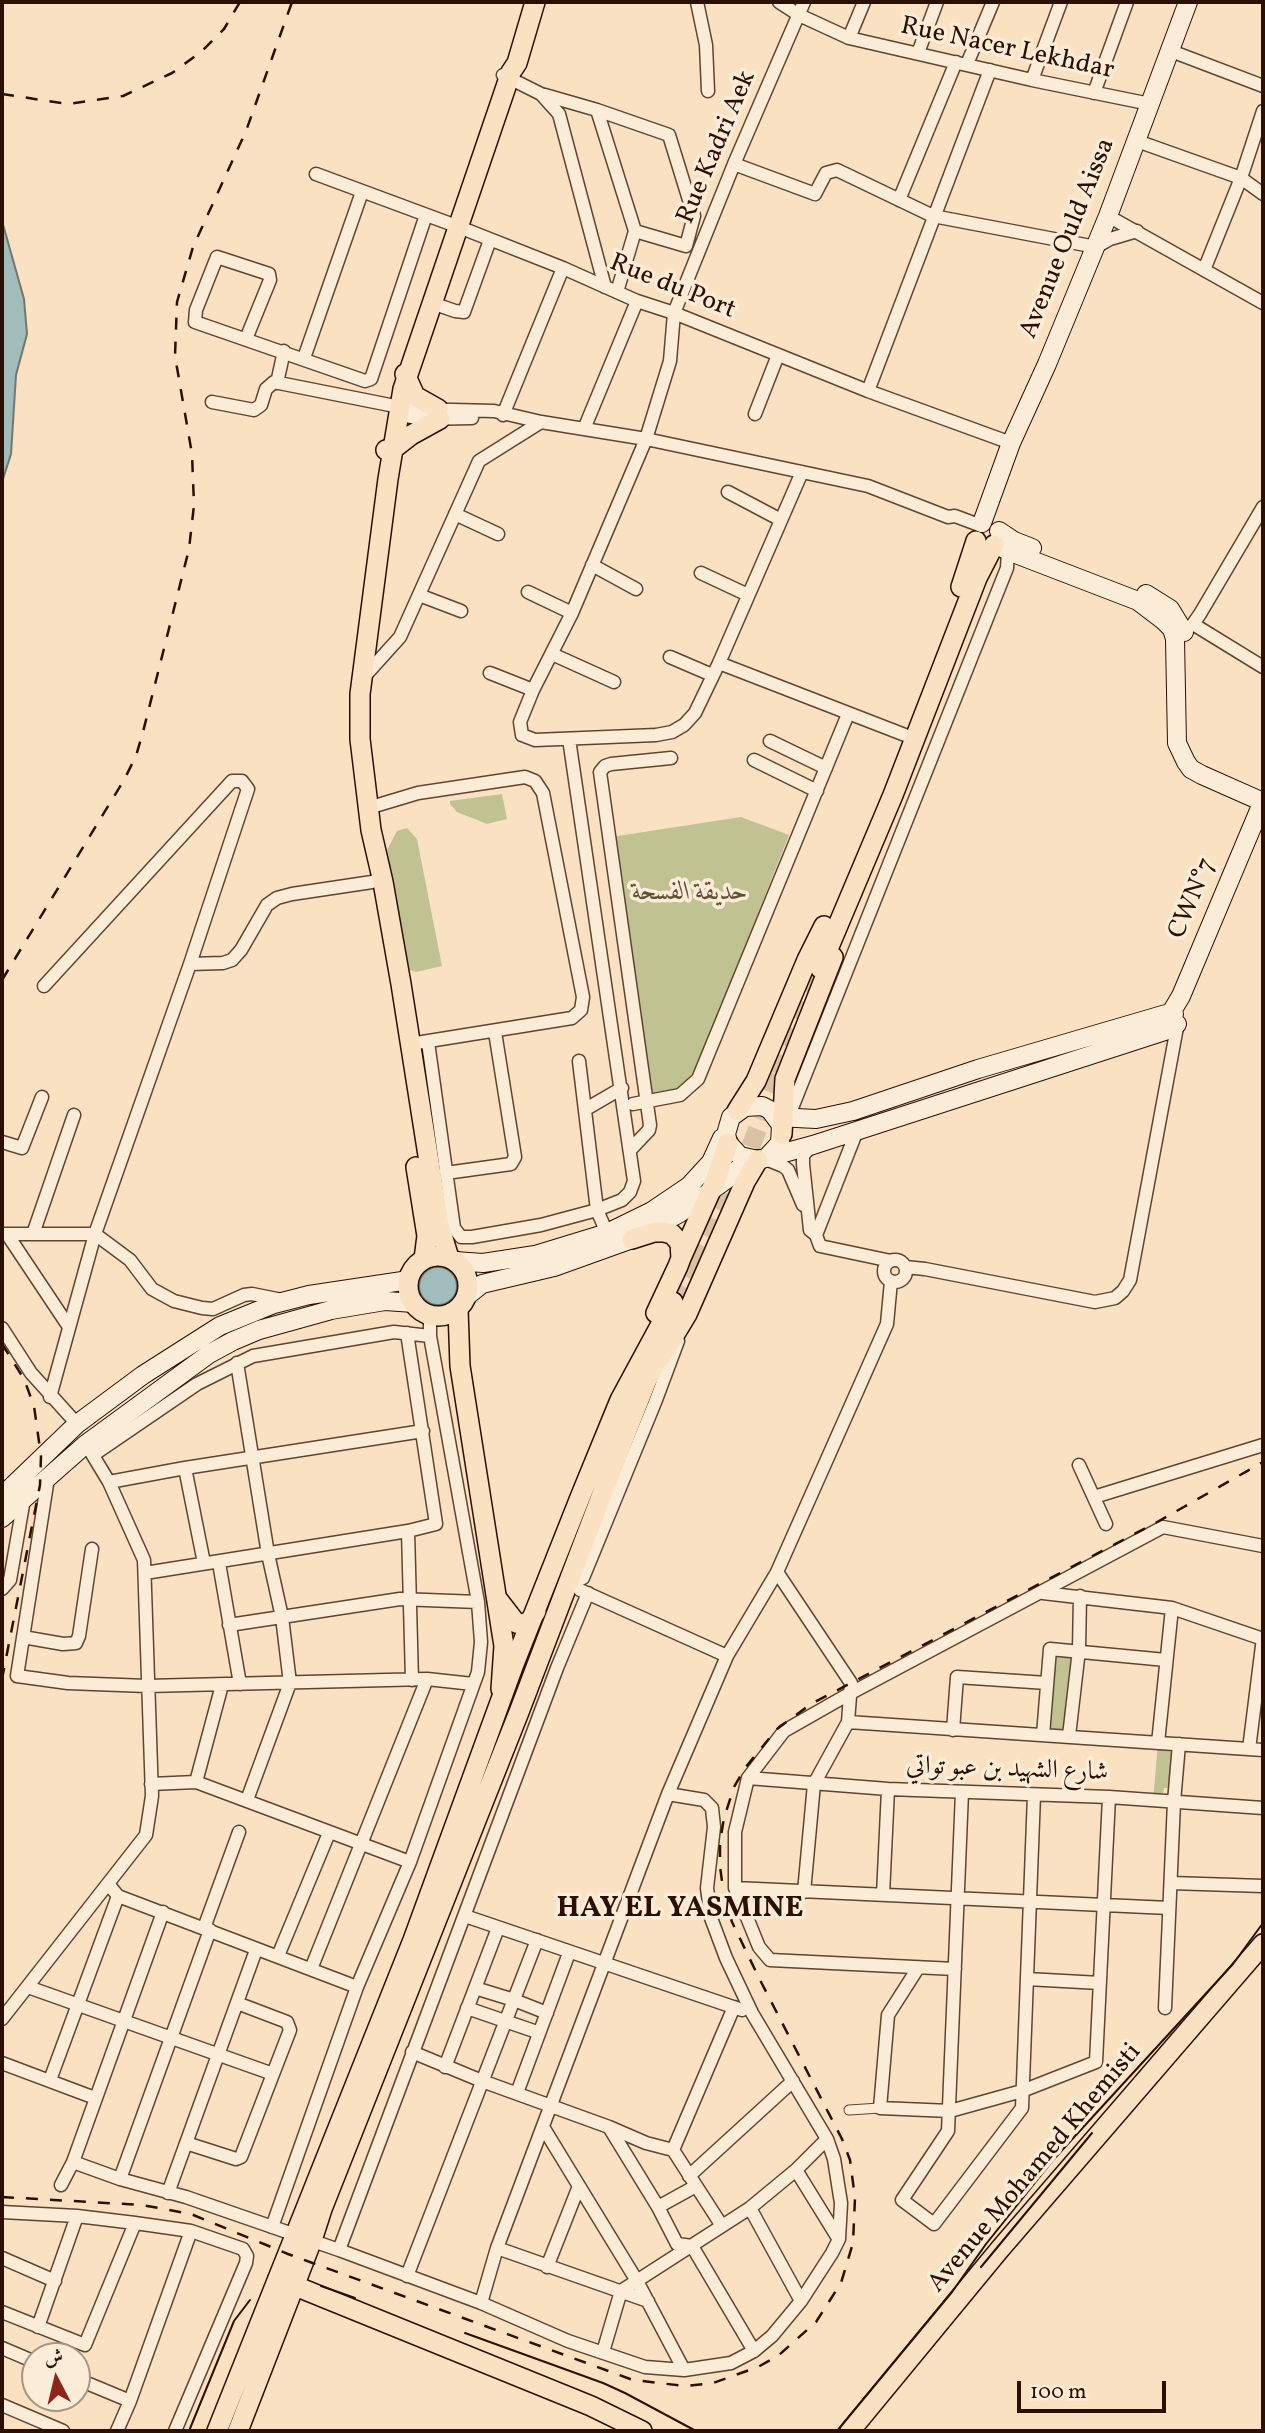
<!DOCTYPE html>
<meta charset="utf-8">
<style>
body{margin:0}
#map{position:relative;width:1265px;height:2433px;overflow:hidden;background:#f9e1c1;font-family:Vollkorn,Amiri,serif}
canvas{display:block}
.frame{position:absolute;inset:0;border:4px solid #2c0f03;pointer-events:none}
.north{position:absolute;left:21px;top:2342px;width:70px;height:70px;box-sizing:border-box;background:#fbecd7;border:2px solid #a89482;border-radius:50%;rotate:353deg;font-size:19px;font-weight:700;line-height:28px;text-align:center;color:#2c0f03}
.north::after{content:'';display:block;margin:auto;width:24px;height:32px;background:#8f2418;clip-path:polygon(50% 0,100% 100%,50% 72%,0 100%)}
.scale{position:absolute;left:1017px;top:2381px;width:149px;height:32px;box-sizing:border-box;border:4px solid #2c0f03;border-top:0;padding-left:9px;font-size:21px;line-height:24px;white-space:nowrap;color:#2c0f03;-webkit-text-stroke:5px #fbecd7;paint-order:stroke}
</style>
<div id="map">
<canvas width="1265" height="2433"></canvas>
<div class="frame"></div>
<div class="north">ش</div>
<div class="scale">100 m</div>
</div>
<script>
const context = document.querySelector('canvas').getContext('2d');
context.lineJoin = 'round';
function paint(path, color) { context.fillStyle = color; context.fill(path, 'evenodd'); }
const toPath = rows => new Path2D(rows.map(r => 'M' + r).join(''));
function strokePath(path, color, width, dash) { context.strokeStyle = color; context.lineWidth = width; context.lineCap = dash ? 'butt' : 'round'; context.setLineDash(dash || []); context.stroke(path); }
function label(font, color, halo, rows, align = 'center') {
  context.font = font + ' Vollkorn,Amiri,serif'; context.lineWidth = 7; context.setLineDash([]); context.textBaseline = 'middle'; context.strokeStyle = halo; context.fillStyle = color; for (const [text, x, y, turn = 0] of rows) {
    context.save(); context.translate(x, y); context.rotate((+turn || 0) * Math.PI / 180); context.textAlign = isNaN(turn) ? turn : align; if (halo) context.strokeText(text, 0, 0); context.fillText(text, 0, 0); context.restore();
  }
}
paint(toPath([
 [502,794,507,819,487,824,457,812,450,804,450,801],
 [741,817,789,835,694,1075,677,1090,653,1096,611,837],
 [407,828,417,839,442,966,416,972,407,969,386,852,397,831],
 [1050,1649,1079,1650,1069,1736,1043,1735],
 [1158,1743,1179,1744,1175,1788,1164,1788,1162,1801,1153,1801]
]), '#c1c291');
const water = toPath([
 [2,221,24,299,27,334,16,375,11,454,2,482,2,221],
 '419 1286a19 19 0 1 1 38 0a19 19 0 1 1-38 0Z'
]);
paint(water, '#a0bcbb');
strokePath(water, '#727771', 2);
strokePath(toPath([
 [775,1073,816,966],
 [740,1174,784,1062],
 [693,1262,723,1204,738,1166],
 [678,1305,705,1253]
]), '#dac2a4', 19, [19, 10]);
const pedestrian = toPath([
 [849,2110,880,2108]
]);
const minor = toPath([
 [697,2,706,45,708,91],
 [779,2,799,15,849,38,1032,80,1150,104],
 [849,38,864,2],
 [1171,51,1263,86],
 [918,53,937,2],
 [967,64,993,2],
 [503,75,541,94,559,114,605,287],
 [1032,80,1061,2],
 [1094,93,1127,2],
 [545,95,597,110,635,231,617,292],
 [597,110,669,135,694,216,686,246,635,231],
 [1137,141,1241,178,1263,194],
 [734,164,815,194,826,173,837,170,933,216,1096,247,1110,239,1137,231],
 [316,174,459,227,563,268,637,301,674,313,868,391,1011,443],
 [899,200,956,62],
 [1108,216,1263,303],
 [1204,270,1241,178,1263,111],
 [432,303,455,311,464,312,490,240],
 [246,339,270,280,269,274,217,257,196,310,195,322,365,381,371,379,426,215],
 [304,358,362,192],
 [277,383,284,351],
 [868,391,990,70],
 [212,402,254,410,261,405,266,389,274,382,410,409,494,411,541,422,646,439,868,486,948,517,955,516,979,525],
 [396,414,420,419,472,418],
 [755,414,778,355],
 [503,415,563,268],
 [584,429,637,301],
 [802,472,719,663,695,713,684,725,672,732,656,735,535,740,522,735,520,722,533,690,572,613,646,439,670,361,674,313,734,164,804,2],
 [728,492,781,520],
 [455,514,498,534],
 [592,565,636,589],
 [701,573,748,595],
 [528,592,572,613],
 [419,595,461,611],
 [1193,624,1263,667],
 [1179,636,1193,624,1200,614,1263,507],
 [552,654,614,682],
 [670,657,712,675],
 [719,663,905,735],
 [490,673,533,690],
 [363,678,400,637,479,461,541,422],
 [569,739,634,1181,630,1192,622,1200,597,1210,607,1233],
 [770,741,826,768],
 [754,760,817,791],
 [368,808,418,793,525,777,535,781,543,793,583,997,581,1010,572,1018,410,1044],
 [190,964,223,963,232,960,241,950,267,905,277,898,292,894,372,882],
 [44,986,232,781,242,781,248,789,190,964,95,1234,50,1397],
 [428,1042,454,1228,461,1237,472,1237,541,1225,597,1210,579,1061],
 [633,1104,680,1095,698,1079,848,714],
 [586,1109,622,1088],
 [788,1118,1007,568,1008,551],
 [2,1142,22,1148,42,1097],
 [813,1145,803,1155,803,1164,810,1230,816,1235,820,1246,891,1261],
 [631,1149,649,1130,650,1125,600,772,605,766,611,764,671,758],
 [763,1158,783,1166,788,1170,803,1205],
 [446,1173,511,1164,515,1157,495,1032],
 [2,1234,95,1234,130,1260,152,1289,174,1301,202,1308,213,1309,244,1295,252,1294,282,1300],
 [7,1234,69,1327],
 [33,1234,74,1115],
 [816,1235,858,1128],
 '884 1271a11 11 0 1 1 22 0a11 11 0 1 1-22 0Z',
 [905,1267,925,1269,1095,1302,1115,1298,1123,1291,1130,1280,1178,1022],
 [2,1328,31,1373,77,1424],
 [237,1363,268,1554,282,1617,290,1683,247,1800],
 [93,1455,197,1384,253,1356,394,1332,430,1336],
 [1079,1465,1106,1524],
 [185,1468,204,1563],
 [48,1478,17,1676,68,1683,147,1686,427,1679,473,1684],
 [109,1482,185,1468,423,1431],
 [1094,1497,1263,1445],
 [408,1531,412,1680],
 [219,1563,240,1684],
 [777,1572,851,1683,848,1722,1263,1750],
 [145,1573,408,1531,436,1524,407,1333],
 [567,1585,583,1578,656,1400,678,1341],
 [2,1589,10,1580,24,1499],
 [580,1590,727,1656],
 [1043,1593,1172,1608,1263,1639],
 [229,1625,400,1599,478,1602],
 [23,1637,63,1644,76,1643,79,1636,92,1549],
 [953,1730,957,1677,1047,1683],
 [1043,1735,1050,1649,1166,1660],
 [1069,1736,1079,1650,1080,1596],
 [1158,1743,1172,1608],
 [1249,1749,1263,1638],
 [748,1778,888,1789,1109,1797,1263,1808],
 [196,1782,222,1685],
 [151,1784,196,1782,410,1862],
 [962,1792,948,2131,902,2200,934,2224,1022,2108,1034,1795],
 [1171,1883,1263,1886],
 [109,1885,118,1896,357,1987],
 [735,1888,1169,1908],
 [804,1892,814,1784,848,1722],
 [883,1895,888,1789],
 [465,1916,742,2010],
 [204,1928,239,1832],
 [278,1956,329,1833],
 [918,1968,888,2015,880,2108,950,2111,1022,2091,1096,2062,1109,1797],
 [311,1969,427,1679],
 [955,1969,770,1960,759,1947,735,1888,735,1832,748,1778,784,1731,849,1694,1163,1527,1263,1546],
 [1027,1979,1100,1983],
 [28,1987,273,2074],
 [475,1988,514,2000,547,2013],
 [467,2008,537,2032],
 [1165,2008,1174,1802,1179,1744],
 [2,2019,146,1835,152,1796,144,1560,109,1482,86,1444],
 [412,2052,482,2081,609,2127,646,2143,673,2150,734,2007],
 [2,2063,95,2098],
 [445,2067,498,1928],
 [50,2080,118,1896],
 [517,2093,569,1953],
 [543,2127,637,2281,684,2370],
 [609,2127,658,2207,677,2244,692,2246,754,2351],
 [186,2143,236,2159,241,2157,290,2030,287,2022,237,2003],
 [673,2150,722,2226],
 [73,2162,163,1912],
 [796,2170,838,2238],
 [689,2176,793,2081],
 [120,2179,210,1930],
 [61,2185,73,2162,120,2179,186,2197,339,2250,481,2303,568,2341,645,2367,684,2370,731,2363,754,2351,772,2336,801,2301,832,2253,839,2239,841,2203,834,2159,827,2139,752,2013,726,1958,711,1918,707,1888,714,1827,712,1808,704,1800,668,1794],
 [168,2193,256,1950],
 [658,2207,696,2186],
 [750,2208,801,2301],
 [2,2212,77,2216,135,2223,191,2231,243,2249,247,2256,246,2263,175,2431],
 [272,2227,357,1987,410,1862,478,1672,481,1642,478,1602,430,1336,430,1315],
 [497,2248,648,2301],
 [339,2250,557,1668,588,1593],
 [2,2258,55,2281],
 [547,2267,579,2186],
 [407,2276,537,1940],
 [481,2303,497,2248,668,1794,727,1656,777,1572,887,1324,891,1281],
 [2,2312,85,2345,135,2223],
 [38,2327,77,2216],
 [2,2348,35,2362],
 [603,2352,621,2291,750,2208,796,2170,827,2139],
 [77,2379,130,2401],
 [2,2405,63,2431],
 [117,2431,130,2401,191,2231]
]);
const secondary = toPath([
 [982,523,1011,443,1047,364,1108,216,1188,2],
 [999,531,1014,541,1032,548],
 [996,544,1008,551,1138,601,1163,620,1172,629,1175,639,1177,743,1186,762,1191,769,1202,775,1263,802],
 [1146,594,1170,609,1184,632],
 [1169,1016,1181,996,1263,801],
 [777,1117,816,1119,853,1111,978,1069,1166,1014,1174,1014],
 [767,1157,780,1143,781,1125,770,1110,762,1106,745,1107,731,1117,726,1134,728,1143,740,1156,758,1160,813,1145,1168,1030,1177,1024],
 [455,1261,483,1263,535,1255,607,1233,652,1211,689,1186,711,1162,722,1138],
 [467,1296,482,1284,554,1267,632,1239,680,1213,730,1177,748,1159],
 [2,1496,77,1424,143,1375,220,1326,274,1304,309,1295,409,1280],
 [2,1518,86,1444,209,1354,233,1341,259,1330,331,1310,385,1301,414,1303]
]);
const primary = toPath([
 [405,374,415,396,438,409],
 [386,450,393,449,411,435,440,419],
 [416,1167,427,1236,424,1259],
 '408 1286a30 30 0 1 1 60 0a30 30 0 1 1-60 0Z',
 [449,1258,439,1225,401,984,383,882,371,830,360,739,360,694,388,479,403,389,511,72,517,63,535,2],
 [458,1309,460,1366,504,1646,501,1689],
 [278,2279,591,2406,642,2431],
 [850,2431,1000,2249,1263,1944]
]);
const trunk = toPath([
 [961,587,976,541],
 [820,968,893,795,977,578,994,545],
 [737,1111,756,1081,807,960,824,926],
 [782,1134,785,1079,833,957],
 [632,1239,654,1232,664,1232,672,1234,680,1243,681,1258,678,1266,656,1313],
 [681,1258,716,1179,728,1143],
 [661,1357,687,1314,745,1182,758,1160],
 [499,1601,516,1623,523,1624,530,1621,536,1611],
 [217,2431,413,1940,514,1664,581,1495,620,1400,673,1302],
 [238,2431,312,2240,322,2209,519,1712,612,1468,646,1382,664,1344]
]);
strokePath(pedestrian, '#5f4432', 11);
strokePath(minor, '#5f4432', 15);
strokePath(secondary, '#2c0f03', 20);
strokePath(primary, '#2c0f03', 22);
strokePath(trunk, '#2c0f03', 22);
strokePath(pedestrian, '#fbecd7', 9);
strokePath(minor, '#fbecd7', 12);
strokePath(secondary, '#fbecd7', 18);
strokePath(primary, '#f9e1c1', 19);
strokePath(trunk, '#f9e1c1', 19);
strokePath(toPath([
 [981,2267,1092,2133],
 [321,2286,355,2298],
 [465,2333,603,2383,625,2393,696,2431],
 [189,2431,234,2321,250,2300],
 [837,2431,952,2292,986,2244,1054,2159,1233,1964,1263,1923]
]), '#2c0f03', 2);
strokePath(toPath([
 [2,94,68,104,123,96,172,73,201,52,224,29,240,2],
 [2,980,124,780,136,756,143,732,189,549,194,505,192,454,175,356,177,302,193,247,246,131,292,2],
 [2,1344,24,1379,34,1406,41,1456,40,1485,2,1679],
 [2,2197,142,2205,191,2214,288,2254,633,2380,685,2386,713,2383,758,2367,779,2355,816,2322,841,2283,853,2243,855,2198,850,2160,842,2139,759,1978,732,1922,724,1897,720,1866,720,1842,724,1818,734,1787,745,1768,777,1729,811,1704,1159,1521,1263,1462]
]), '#2c0f03', 2.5, [12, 12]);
label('26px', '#2c0f03', '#fbecd7', [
 ["Rue Nacer Lekhdar",1007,50,12],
 ["Rue Kadri Aek",718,148,-67],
 ["Avenue Ould Aissa",1069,239,-68],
 ["Rue du Port",672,288,22],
 ["CWN°7",1194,899,-67],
 ["شارع الشهيد بن عبو تواتي",1007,1771,2],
 ["Avenue Mohamed Khemisti",1036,2169,-50]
]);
label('italic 26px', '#604e35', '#fbecd7', [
 ["حديقة الفسحة",690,894]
]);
label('bold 30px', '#2c0f03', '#fbecd7', [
 ["HAY EL YASMINE",680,1910]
]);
</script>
